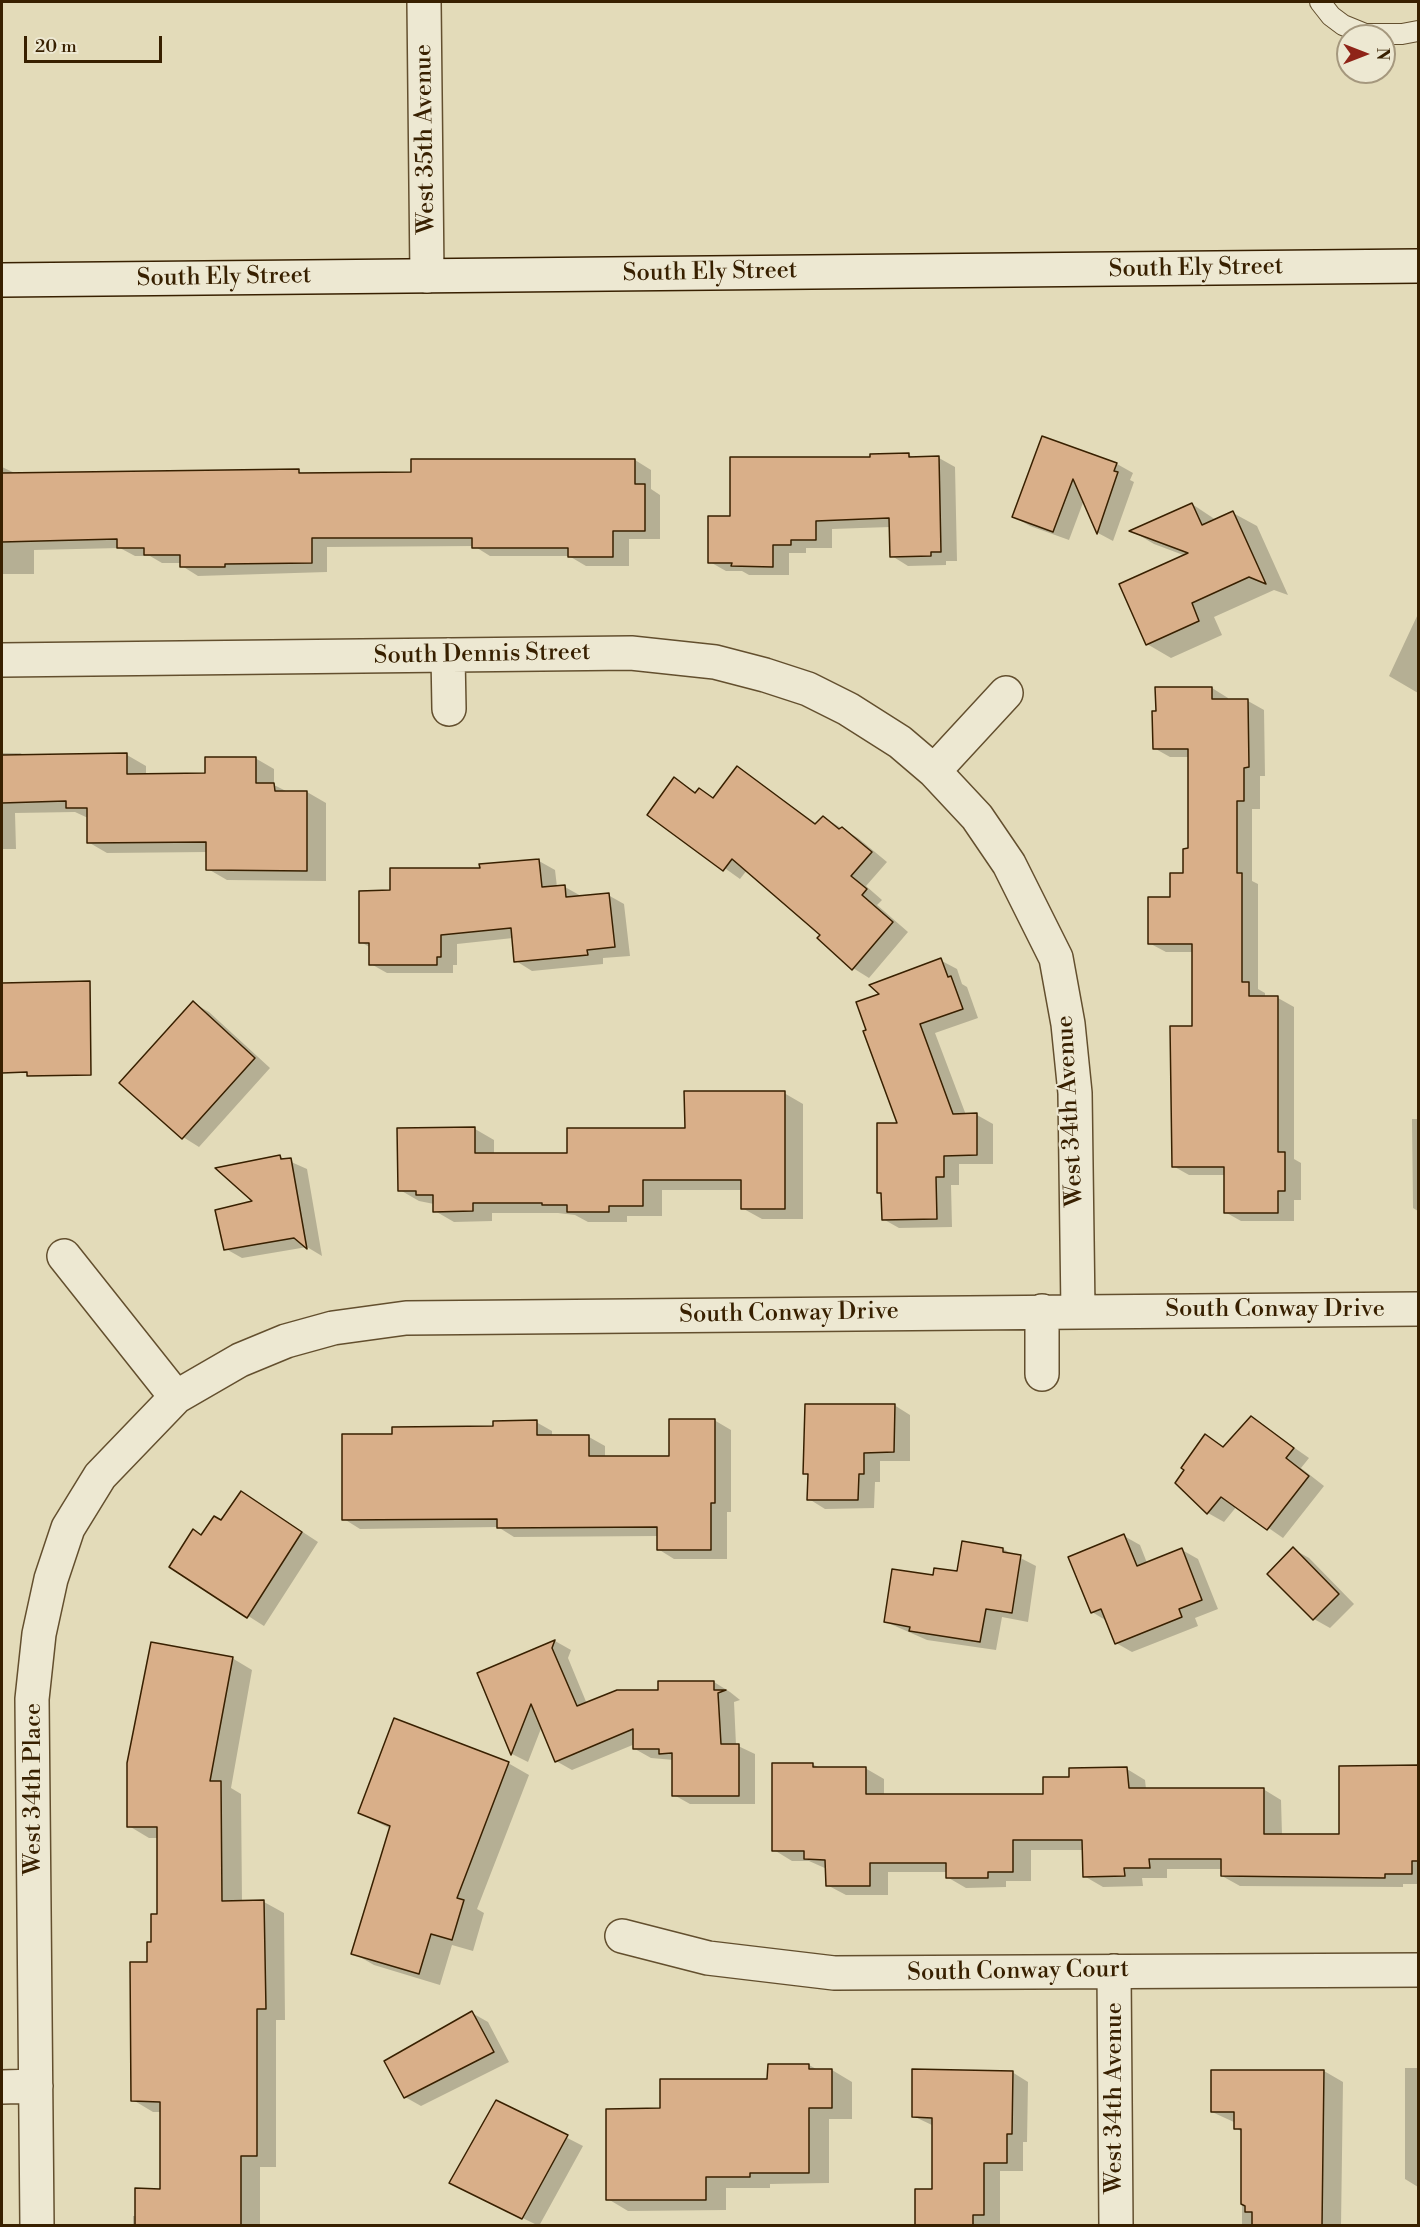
<!DOCTYPE html>
<style>
body{margin:0}
#map{position:relative;width:1420px;height:2227px;overflow:hidden;background:#e3dbb9;font-family:"Libre Bodoni",serif}
canvas{display:block}
.frame{position:absolute;inset:0;border:3px solid #382000;pointer-events:none}
.north{position:absolute;left:1336px;top:24px;width:60px;height:60px;box-sizing:border-box;background:#ede8d2;border:2px solid #a5987e;border-radius:50%;rotate:90deg;font-size:16px;font-weight:700;line-height:24px;text-align:center;color:#382000}
.north::after{content:'';display:block;margin:auto;width:21px;height:27px;background:#8f2418;clip-path:polygon(50% 0,100% 100%,50% 72%,0 100%)}
.scale{position:absolute;left:24px;top:36px;width:138px;height:27px;box-sizing:border-box;border:3px solid #382000;border-top:0;padding-left:8px;font-size:18px;line-height:21px;white-space:nowrap;color:#382000;-webkit-text-stroke:4px #ede8d2;paint-order:stroke}
</style>
<div id="map">
<canvas width="1420" height="2227"></canvas>
<div class="frame"></div>
<div class="north">N</div>
<div class="scale">20 m</div>
</div>
<script>
const context = document.querySelector('canvas').getContext('2d');
context.lineJoin = 'round';
function paint(path, color) { context.fillStyle = color; context.fill(path, 'evenodd'); }
const toPath = rows => new Path2D(rows.map(r => 'M' + r).join(''));
function strokePath(path, color, width, dash) { context.strokeStyle = color; context.lineWidth = width; context.lineCap = dash ? 'butt' : 'round'; context.setLineDash(dash || []); context.stroke(path); }
function label(font, color, halo, rows, align = 'center') {
  context.font = font + ' "Libre Bodoni",serif'; context.lineWidth = 4.5; context.setLineDash([]); context.textBaseline = 'middle'; context.strokeStyle = halo; context.fillStyle = color; for (const [text, x, y, turn = 0] of rows) {
    context.save(); context.translate(x, y); context.rotate((+turn || 0) * Math.PI / 180); context.textAlign = isNaN(turn) ? turn : align; if (halo) context.strokeText(text, 0, 0); context.fillText(text, 0, 0); context.restore();
  }
}
paint(toPath([
 [1043,437,1117,464,1133,473,1130,480,1134,482,1113,541,1098,533,1084,500,1069,540,1030,526,1014,517],
 [909,455,915,458,939,458,955,467,957,561,946,561,946,565,908,566,892,556,890,527,832,529,832,548,806,548,806,553,789,553,789,575,749,575,742,571,726,571,710,562,732,517,872,459],
 [635,460,651,470,651,489,660,495,660,539,629,539,629,566,586,566,569,556,490,556,474,546,327,547,327,572,198,576,182,566,181,563,162,563,150,556,135,556,120,548,34,550,34,574,2,574,2,467,19,475,298,471,305,475,413,474],
 [1192,504,1216,520,1233,513,1257,526,1288,595,1274,590,1214,617,1222,635,1171,658,1147,644,1186,556,1154,544,1132,531],
 [1418,614,1418,693,1389,676],
 [1212,688,1228,698,1228,701,1248,701,1264,710,1265,776,1260,776,1260,809,1252,809,1252,881,1258,884,1258,989,1265,993,1265,998,1278,998,1294,1007,1294,1159,1301,1163,1301,1200,1294,1200,1294,1221,1241,1221,1225,1212,1225,1175,1189,1175,1173,1166,1194,1028,1194,952,1166,952,1149,943,1185,874,1189,850,1189,757,1170,757,1154,748],
 [2,753,20,753,26,756,127,755,146,766,146,775,207,775,255,758,274,769,274,785,288,792,307,792,326,803,326,881,227,880,208,869,207,852,107,853,88,842,88,818,75,812,15,813,16,849,2,849],
 [738,768,817,824,823,817,858,838,887,862,866,886,882,900,877,905,908,932,869,978,853,968,822,935,747,870,740,879,649,814,675,779,697,793,699,790,714,798],
 [539,861,555,870,557,887,565,887,581,896,608,895,624,904,630,956,603,958,603,964,532,971,516,961,513,938,457,944,457,965,453,965,453,973,387,973,371,964,371,948,361,942,391,891,481,870],
 [940,960,957,969,962,984,967,987,978,1018,935,1033,966,1115,977,1115,993,1124,993,1164,959,1164,959,1185,951,1185,952,1227,899,1228,883,1219,882,1195,879,1193,899,1124,868,1031,882,994],
 [193,1003,209,1012,270,1068,199,1147,183,1137],
 [784,1093,803,1104,803,1219,762,1219,742,1208,742,1190,662,1190,662,1216,627,1216,627,1222,588,1222,575,1215,558,1213,492,1213,492,1221,454,1222,435,1211,434,1204,419,1201,400,1190,399,1130,475,1129,494,1140,494,1154,569,1154,686,1129],
 [1412,1119,1418,1119,1418,1211,1413,1208],
 [280,1157,307,1169,322,1256,307,1247,242,1258,226,1249],
 [894,1405,910,1415,910,1461,880,1461,880,1482,875,1482,874,1508,825,1509,809,1499,810,1476,804,1473],
 [1252,1418,1309,1458,1301,1468,1324,1486,1283,1538,1237,1506,1224,1522,1208,1513,1177,1482,1206,1436,1225,1447],
 [714,1420,731,1430,731,1512,727,1512,727,1559,674,1559,658,1549,658,1536,514,1537,498,1527,360,1529,344,1519,394,1435,536,1422,552,1431,552,1437,589,1437,605,1446,605,1457,670,1457],
 [257,1502,318,1542,264,1626,171,1567,202,1536],
 [1124,1536,1140,1545,1147,1563,1182,1550,1198,1559,1218,1609,1195,1618,1198,1626,1132,1652,1116,1643,1107,1621,1092,1612],
 [1003,1549,1036,1566,1028,1622,1002,1617,996,1650,927,1640,886,1622,935,1577,958,1573],
 [1293,1549,1309,1558,1354,1604,1330,1628,1314,1619],
 [555,1641,571,1650,568,1658,587,1704,714,1682,730,1692,740,1700,734,1702,736,1745,755,1754,755,1804,690,1804,674,1795,674,1760,651,1758,635,1749,635,1744,572,1770,556,1761,542,1726,528,1762,512,1754,479,1674],
 [232,1658,252,1670,231,1788,241,1794,242,1902,264,1902,284,1913,285,2020,276,2020,276,2167,260,2167,260,2226,133,2226,133,2216,136,2216,162,2190,162,2112,153,2112,133,2100,149,1963,159,1916,159,1838,149,1838,129,1826],
 [508,1763,529,1775,477,1909,484,1913,473,1951,452,1945,440,1985,374,1965,353,1953,391,1829,359,1813],
 [812,1764,820,1768,865,1768,884,1779,884,1795,1045,1795,1071,1778,1127,1769,1145,1780,1146,1789,1263,1789,1281,1800,1282,1835,1341,1835,1418,1766,1418,1884,1403,1884,1403,1887,1240,1886,1222,1876,1222,1869,1167,1869,1167,1878,1142,1878,1143,1886,1103,1887,1084,1876,1084,1850,1031,1850,1031,1881,1006,1881,1006,1887,966,1888,947,1877,947,1872,888,1872,888,1895,846,1895,827,1885,827,1869,809,1861,792,1861,774,1850],
 [472,2013,488,2022,509,2062,421,2106,405,2097],
 [809,2065,818,2070,832,2070,852,2082,852,2119,829,2119,829,2183,770,2184,770,2188,726,2188,726,2210,628,2211,608,2199,661,2109,768,2080],
 [1405,2068,1418,2068,1418,2187,1405,2179],
 [1324,2071,1343,2082,1341,2226,1242,2226,1242,2132,1236,2128,1236,2123,1212,2112],
 [1012,2072,1028,2082,1027,2142,1023,2142,1023,2171,1000,2171,1000,2226,916,2226,934,2190,934,2126,913,2116],
 [497,2102,583,2146,539,2226,467,2191]
]), '#0003');
const building = toPath([
 [1042,436,1117,463,1114,471,1118,472,1097,534,1073,479,1053,532,1012,517,1042,436],
 [909,453,909,457,939,456,941,552,931,552,931,556,890,557,889,518,816,521,816,540,791,540,791,545,773,545,773,567,731,566,732,563,708,563,708,516,730,516,730,457,870,457,870,454,909,453],
 [411,459,635,459,635,484,645,484,645,531,613,531,613,557,568,557,568,548,472,548,472,538,312,538,312,563,225,564,225,567,180,567,180,555,144,555,144,548,117,548,117,539,2,542,2,473,299,469,299,473,411,472,411,459],
 [1192,503,1202,525,1233,511,1266,584,1249,577,1192,603,1199,621,1146,645,1119,584,1188,553,1129,531,1192,503],
 [1155,687,1212,687,1212,699,1248,699,1249,767,1244,768,1244,801,1237,801,1237,873,1242,873,1242,982,1249,982,1249,996,1278,996,1278,1152,1285,1152,1285,1191,1278,1191,1278,1213,1224,1213,1224,1167,1172,1167,1170,1026,1192,1026,1192,944,1148,944,1148,897,1170,897,1170,873,1183,873,1183,849,1188,848,1188,749,1153,749,1152,711,1156,711,1155,687],
 [127,753,127,774,205,773,205,757,256,757,256,783,274,783,275,791,307,791,307,871,206,870,206,842,87,843,87,808,66,808,66,801,2,803,2,755,127,753],
 [737,766,815,824,823,816,839,829,842,827,872,852,851,876,867,889,862,895,893,922,852,970,817,938,820,935,732,859,723,871,647,815,674,777,695,793,699,788,713,798,737,766],
 [539,859,542,887,565,885,566,897,609,893,615,947,587,950,588,955,514,962,511,928,441,935,441,957,437,957,437,965,369,965,369,943,359,943,359,891,390,890,390,868,480,868,479,864,539,859],
 [941,958,948,977,951,976,963,1009,920,1024,953,1114,977,1113,977,1155,944,1156,944,1177,936,1177,937,1219,882,1220,881,1193,877,1193,877,1123,897,1123,863,1031,866,1030,856,1002,879,994,869,985,941,958],
 [90,981,91,1075,27,1076,27,1072,2,1073,2,983,90,981],
 [193,1001,255,1058,182,1139,119,1083,193,1001],
 [684,1091,785,1091,785,1209,741,1209,741,1180,643,1180,643,1206,609,1206,609,1212,567,1212,567,1205,542,1205,542,1203,473,1203,473,1211,433,1212,433,1195,416,1195,416,1191,398,1191,397,1128,475,1127,475,1153,567,1153,567,1128,685,1128,684,1091],
 [280,1155,281,1159,291,1158,307,1249,294,1238,224,1250,215,1210,252,1201,215,1168,280,1155],
 [805,1404,895,1404,894,1452,864,1453,864,1474,859,1474,858,1500,807,1500,808,1474,803,1474,805,1404],
 [1251,1416,1294,1448,1286,1458,1309,1476,1267,1530,1221,1497,1207,1514,1175,1483,1184,1470,1181,1468,1205,1434,1223,1447,1251,1416],
 [669,1419,715,1419,715,1503,711,1503,711,1550,657,1550,657,1527,497,1528,497,1519,342,1520,342,1434,392,1434,392,1427,493,1426,493,1421,537,1420,537,1435,589,1435,589,1456,669,1456,669,1419],
 [241,1491,302,1532,247,1618,169,1567,193,1529,201,1535,214,1516,221,1520,241,1491],
 [1124,1534,1137,1566,1182,1548,1202,1600,1179,1609,1182,1617,1115,1644,1101,1609,1091,1613,1068,1557,1124,1534],
 [962,1541,1003,1548,1003,1552,1021,1555,1012,1613,986,1609,980,1642,909,1631,910,1627,884,1622,892,1569,933,1575,934,1568,957,1571,962,1541],
 [1293,1547,1339,1594,1313,1620,1267,1574,1293,1547],
 [555,1640,552,1648,577,1706,617,1690,658,1690,658,1681,714,1681,714,1690,726,1690,718,1693,721,1744,739,1744,739,1796,672,1796,672,1753,659,1754,659,1749,633,1749,633,1729,555,1762,531,1704,511,1755,477,1673,555,1640],
 [151,1642,233,1657,210,1781,221,1781,222,1901,264,1900,266,2009,257,2009,257,2156,241,2156,241,2226,135,2226,135,2188,160,2189,160,2102,131,2101,130,1962,147,1962,147,1942,151,1942,151,1914,157,1914,157,1827,127,1827,127,1763,151,1642],
 [394,1718,509,1762,457,1898,464,1900,452,1940,431,1934,419,1974,351,1954,390,1826,358,1813,394,1718],
 [772,1763,813,1763,813,1767,866,1767,866,1794,1043,1794,1043,1777,1069,1777,1069,1768,1127,1767,1129,1788,1264,1788,1264,1834,1339,1834,1339,1766,1419,1765,1419,1861,1412,1861,1412,1874,1385,1874,1385,1878,1221,1876,1221,1859,1149,1859,1150,1868,1124,1868,1125,1876,1083,1877,1082,1840,1013,1840,1013,1872,988,1872,988,1878,946,1878,946,1863,870,1863,870,1886,826,1886,825,1860,804,1859,804,1851,772,1851,772,1763],
 [472,2011,494,2052,404,2098,384,2061,472,2011],
 [768,2064,809,2064,809,2069,832,2069,832,2108,809,2108,809,2173,750,2173,750,2177,706,2177,706,2200,606,2200,606,2109,660,2108,660,2079,767,2079,768,2064],
 [912,2069,1013,2071,1012,2134,1007,2134,1007,2163,984,2163,984,2215,973,2215,973,2226,915,2226,915,2189,932,2189,932,2118,912,2117,912,2069],
 [1211,2070,1324,2070,1322,2226,1252,2226,1252,2212,1245,2212,1245,2206,1241,2204,1241,2129,1234,2129,1234,2112,1211,2112,1211,2070],
 [496,2100,568,2135,522,2219,449,2183,496,2100]
]);
paint(building, '#d9af89');
strokePath(building, '#382000', 1.5);
const lane = toPath([
 [1320,2,1331,16,1343,25,1365,34,1402,34,1418,31]
]);
const street = toPath([
 [424,2,427,276],
 [448,655,449,709],
 [2,660,631,653,715,662,765,675,808,689,848,709,900,742,934,771,977,817,1009,864,1056,958,1068,1024,1075,1093,1078,1311],
 [934,771,1006,693],
 [64,1256,176,1397],
 [1042,1311,1042,1374],
 [622,1936,708,1958,834,1973,1418,1970],
 [1114,1971,1116,2226],
 [2,2087,36,2086],
 [37,2226,32,1699,39,1634,51,1579,68,1528,100,1476,176,1397,240,1360,286,1341,333,1328,406,1318,1418,1309]
]);
const secondary = toPath([
 [2,280,1418,266]
]);
strokePath(lane, '#634f2e', 22);
strokePath(street, '#634f2e', 36);
strokePath(secondary, '#382000', 36);
strokePath(lane, '#ede8d2', 20);
strokePath(street, '#ede8d2', 33);
strokePath(secondary, '#ede8d2', 33);
label('24px', '#382000', '#ede8d2', [
 ["West 35th Avenue",426,139,-91],
 ["South Ely Street",1196,269,-1],
 ["South Ely Street",710,273,-1],
 ["South Ely Street",224,278,-1],
 ["South Dennis Street",482,655,-1],
 ["West 34th Avenue",1071,1111,-93],
 ["South Conway Drive",1275,1310],
 ["South Conway Drive",789,1314,-1],
 ["West 34th Place",34,1789,-90],
 ["South Conway Court",1018,1972,-1],
 ["West 34th Avenue",1115,2098,-90]
]);
</script>
